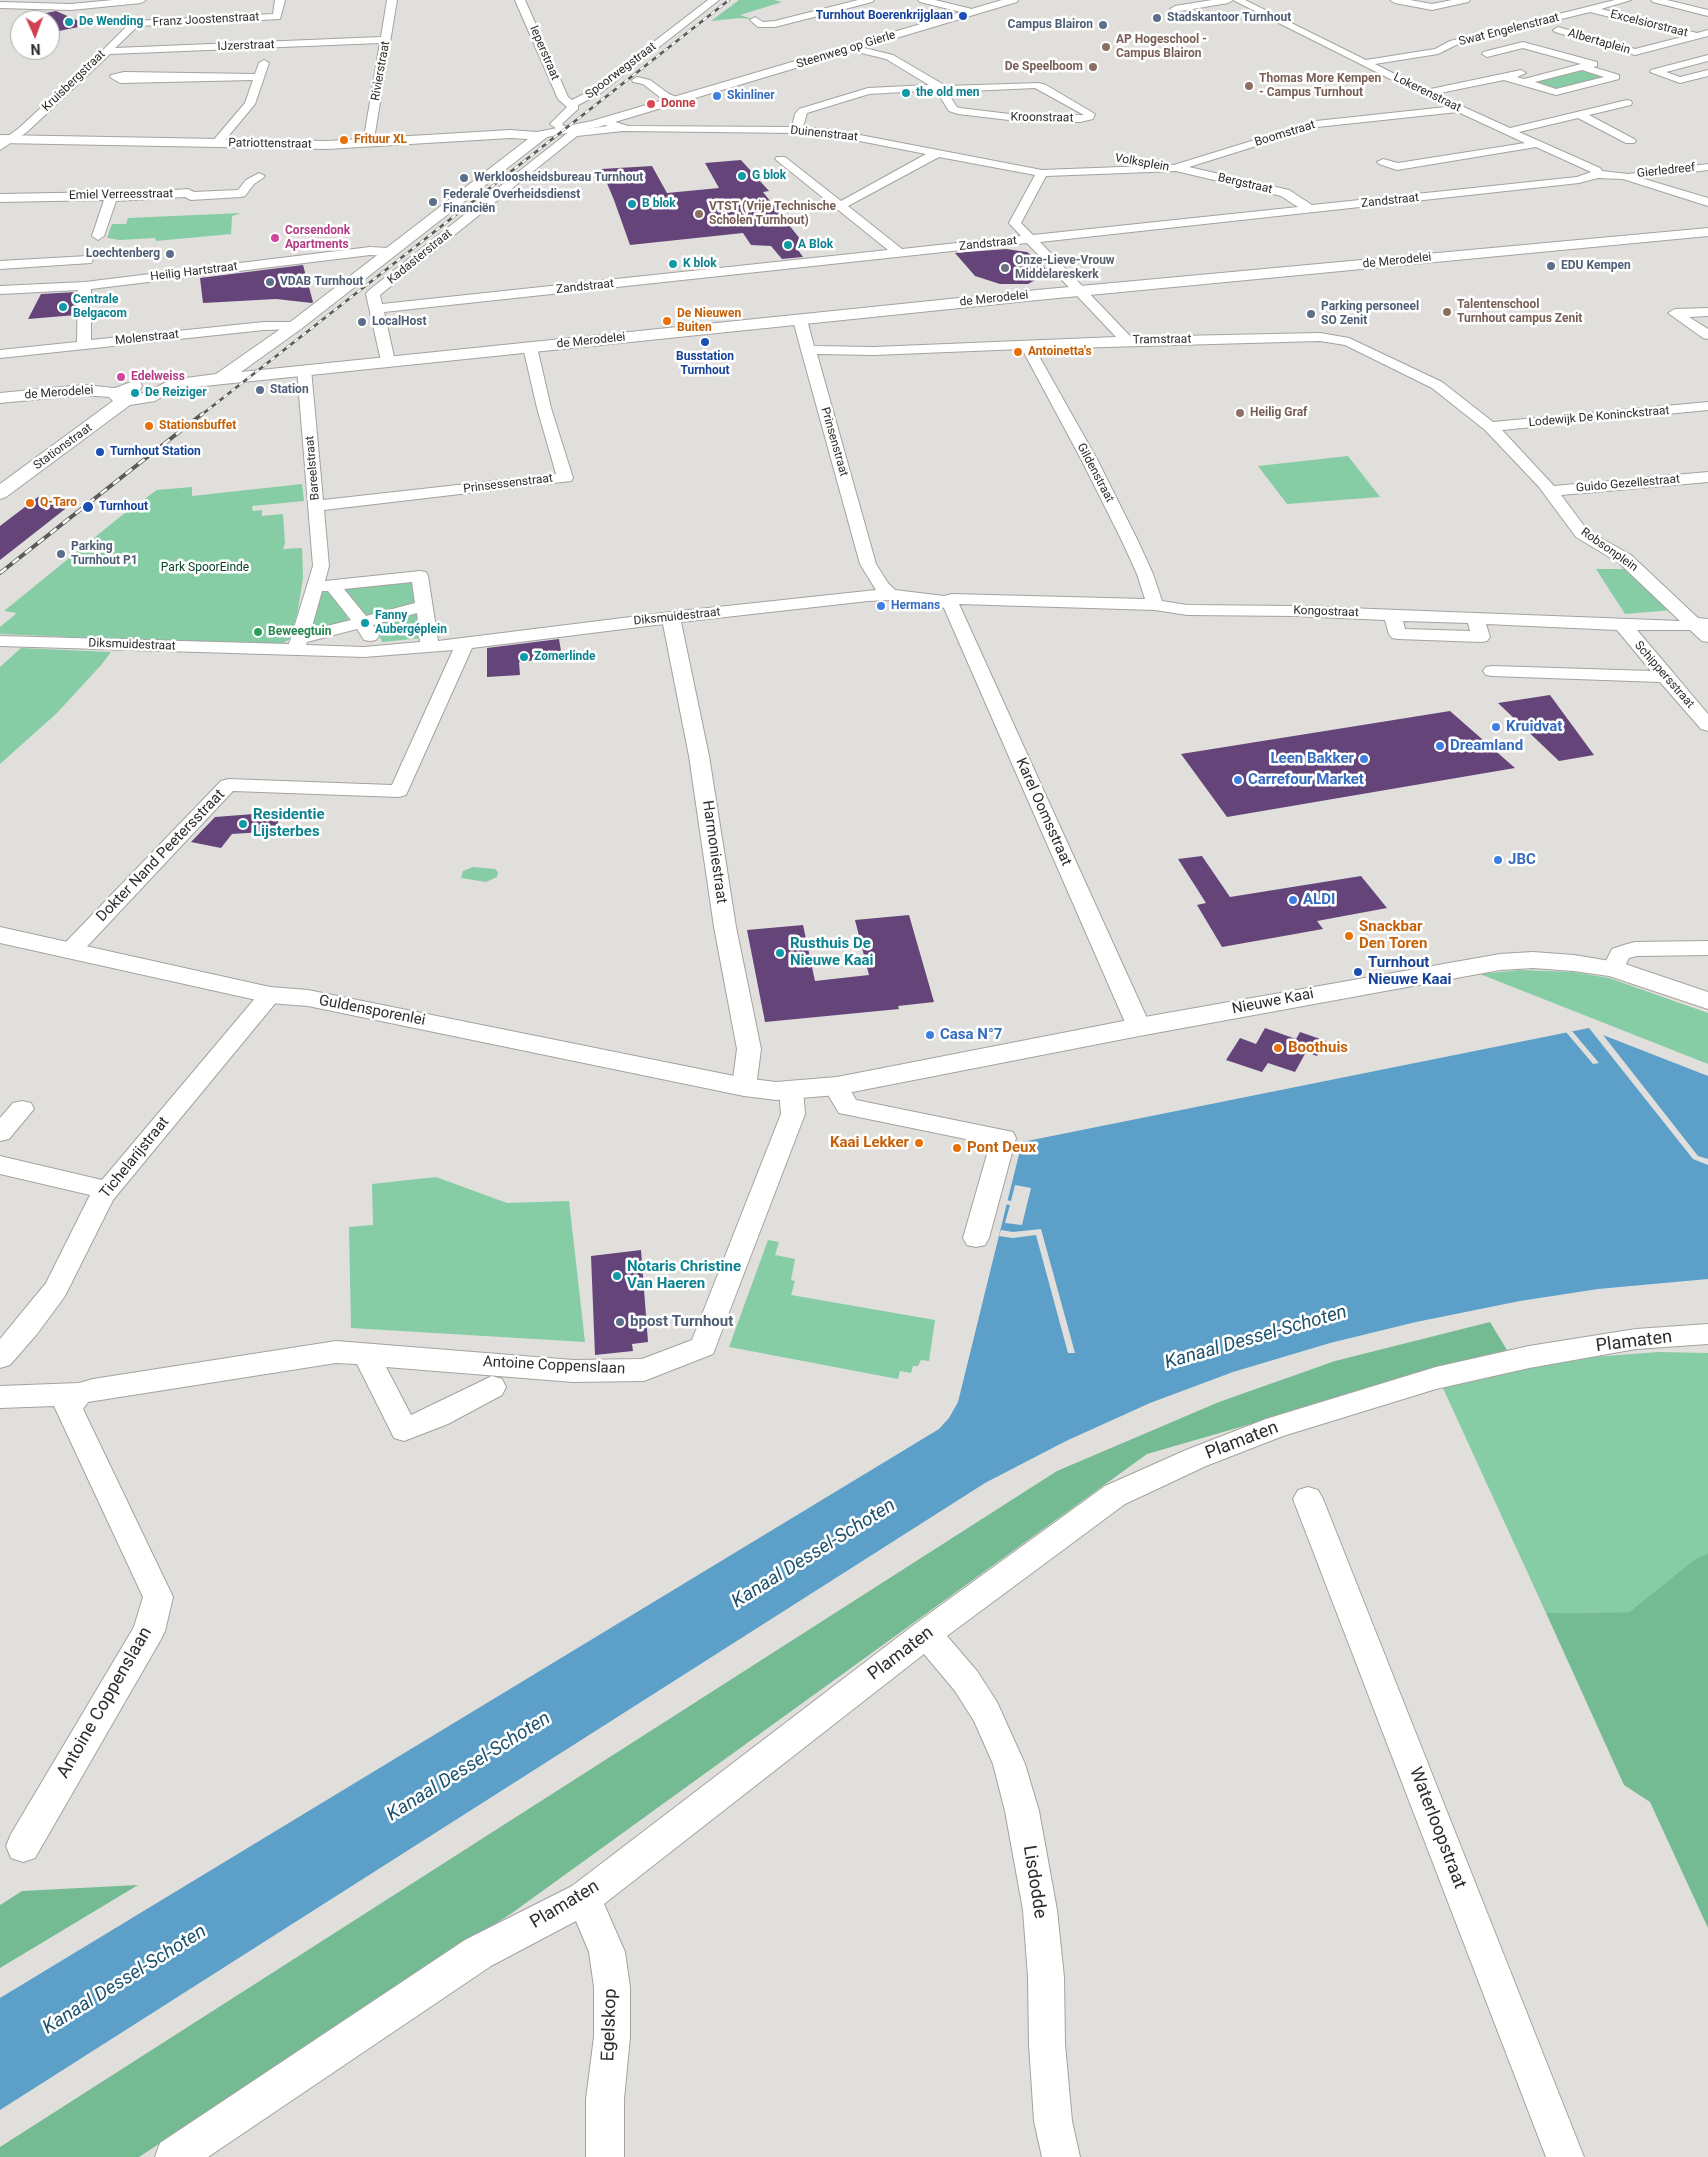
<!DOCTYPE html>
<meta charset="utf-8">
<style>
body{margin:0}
#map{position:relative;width:1708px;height:2157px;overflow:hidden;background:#e1dfdc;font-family:Roboto,sans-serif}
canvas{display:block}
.north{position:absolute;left:10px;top:10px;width:50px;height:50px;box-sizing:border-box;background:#fff;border:1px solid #ababab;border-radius:50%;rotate:178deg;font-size:14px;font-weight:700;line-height:20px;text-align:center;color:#2e2d2c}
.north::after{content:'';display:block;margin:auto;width:18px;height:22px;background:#d14050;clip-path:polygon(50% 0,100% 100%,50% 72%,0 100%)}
</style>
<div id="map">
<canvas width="1708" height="2157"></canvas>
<div class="north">N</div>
</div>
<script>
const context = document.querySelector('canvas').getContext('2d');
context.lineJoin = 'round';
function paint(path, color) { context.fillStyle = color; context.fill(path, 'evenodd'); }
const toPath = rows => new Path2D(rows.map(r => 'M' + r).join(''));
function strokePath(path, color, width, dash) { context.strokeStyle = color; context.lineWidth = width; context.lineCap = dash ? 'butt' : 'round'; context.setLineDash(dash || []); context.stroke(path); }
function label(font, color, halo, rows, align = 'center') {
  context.font = font + ' Roboto,sans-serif'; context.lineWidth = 5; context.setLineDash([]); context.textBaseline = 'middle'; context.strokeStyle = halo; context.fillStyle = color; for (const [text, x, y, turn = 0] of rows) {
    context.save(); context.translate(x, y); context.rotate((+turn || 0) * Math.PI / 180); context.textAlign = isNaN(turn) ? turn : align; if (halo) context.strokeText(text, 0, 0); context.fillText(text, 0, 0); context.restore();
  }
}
paint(toPath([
 [739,0,774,0,782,2,740,15,753,19,751,19,740,18,711,21],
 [1580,69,1606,77,1559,89,1532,81],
 [241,213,232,216,231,234,156,241,155,238,120,240,107,238,112,224,126,224,128,218],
 [1348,456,1380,497,1287,504,1258,466],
 [302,484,304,501,252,506,253,511,262,510,262,516,283,514,285,543,283,549,302,548,303,578,298,610,290,639,278,646,0,634,0,627,17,613,4,611,121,516,157,490,192,487,192,496],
 [1596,569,1628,569,1672,610,1625,614],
 [414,580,417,606,368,618,340,587],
 [330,588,350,622,308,634,321,590],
 [418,610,422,638,382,642,375,624],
 [21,648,111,652,102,664,57,713,0,764,0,667],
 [473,867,495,869,498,872,497,877,486,882,461,878,463,871],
 [1520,970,1573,972,1609,978,1708,1013,1708,1064,1480,974],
 [436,1177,507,1203,569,1201,585,1342,351,1328,349,1227,373,1225,372,1184],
 [768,1240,779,1242,775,1255,795,1259,791,1280,795,1281,791,1295,935,1320,929,1361,921,1360,918,1366,913,1366,911,1373,900,1371,898,1379,729,1347],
 [1659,1352,1708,1353,1708,1553,1695,1559,1629,1612,1546,1613,1442,1386,1579,1358]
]), '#86cca4');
paint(toPath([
 [1490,1322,1507,1350,1147,1454,512,1913,139,2157,0,2157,0,2147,1057,1471,1219,1402,1335,1361],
 [1708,1553,1708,1928,1650,1802,1624,1785,1546,1613,1629,1612,1695,1559],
 [138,1885,0,1968,0,1905,22,1891]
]), '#74bb93');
paint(toPath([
 [1589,1028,1693,1159,1708,1165,1708,1279,1598,1289,1520,1301,1416,1322,1330,1343,1233,1372,1150,1403,1066,1441,985,1483,0,2110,0,1998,939,1429,949,1418,958,1402,1022,1142],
 [1603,1035,1708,1076,1708,1159,1698,1156]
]), '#5ca0c9');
paint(toPath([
 [1572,1031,1599,1063,1593,1064,1566,1032],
 [1015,1185,1031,1188,1022,1225,1005,1223,1010,1205,1004,1204,1006,1200,1011,1201],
 [1041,1229,1075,1353,1068,1353,1036,1235,1013,1238,999,1236,1001,1230,1013,1232]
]), '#e1dfdc');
paint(toPath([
 [56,11,88,25,54,32,50,30,50,20,26,20,21,18],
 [741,160,769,191,763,192,808,249,798,250,803,257,782,259,771,246,751,245,743,233,630,245,614,200,601,169,652,166,667,193,719,188,705,163],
 [1006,249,1027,252,1038,260,1053,277,1039,278,1028,284,1000,284,975,276,955,253],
 [303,265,313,302,312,303,276,299,203,303,200,278],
 [76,292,76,315,28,319,41,294],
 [38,497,74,502,0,560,0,526],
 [559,639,562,657,519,662,520,675,487,677,487,648],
 [1550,695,1594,755,1559,761,1498,703],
 [1450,711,1515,768,1227,817,1181,754],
 [279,812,277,831,232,834,221,848,191,842,215,817],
 [1202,856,1230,897,1361,876,1387,908,1317,921,1323,929,1222,947,1197,905,1206,903,1178,859],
 [909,915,934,1002,898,1006,899,1009,765,1022,747,930,803,925,815,981,869,975,855,920],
 [1265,1028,1296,1039,1300,1032,1326,1041,1317,1056,1306,1052,1295,1072,1268,1063,1262,1072,1226,1060,1240,1038,1256,1044],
 [641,1250,648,1342,632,1344,633,1351,595,1355,591,1256]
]), '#65447a');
const street = toPath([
 [113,0,146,0,141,3,71,10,0,8,0,2,71,4,113,0],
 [275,0,285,0,280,19,138,26,115,48,381,37,387,0,397,0,373,145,365,145,363,143,380,43,110,54,27,132,0,150,0,142,19,128,101,52,132,21,273,14,275,0],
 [515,0,525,0,568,97,572,100,590,91,708,0,719,0,598,95,578,105,578,109,562,124,568,130,563,133,550,124,567,107,558,99,515,0],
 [858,0,874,0,872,2,775,27,758,27,750,20,755,17,763,22,775,21,858,0],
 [918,0,935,0,976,10,978,12,973,15,920,2,918,0],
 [1212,0,1233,0,1228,3,1175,12,1170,9,1175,6,1212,0],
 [1233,0,1245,0,1366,60,1435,49,1450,41,1615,0,1631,0,1601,9,1697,33,1708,30,1708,36,1635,55,1555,32,1553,30,1558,27,1635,49,1686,36,1590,12,1456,45,1438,54,1375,64,1426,90,1521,70,1526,73,1517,77,1524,79,1581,64,1523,48,1487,57,1482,54,1483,52,1523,42,1597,62,1597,66,1593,67,1619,75,1619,79,1556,95,1504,80,1435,94,1510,128,1627,100,1631,101,1632,103,1631,105,1589,115,1634,139,1636,141,1634,143,1626,143,1578,118,1519,132,1600,168,1602,171,1628,174,1708,164,1708,170,1641,178,1708,198,1708,206,1623,179,1598,178,1579,183,1040,242,1131,337,1320,333,1349,338,1442,382,1493,422,1708,402,1708,410,1502,430,1554,486,1708,472,1708,482,1561,495,1588,531,1631,555,1698,618,1708,619,1708,642,1702,641,1690,630,1637,630,1708,714,1708,731,1701,729,1660,682,1492,676,1486,675,1483,671,1486,667,1492,666,1651,671,1617,630,1486,624,1490,637,1487,641,1481,642,1398,639,1392,638,1389,634,1385,620,1296,616,1187,615,1155,610,959,604,1151,1027,1147,1032,1139,1034,1131,1032,1127,1027,944,608,940,606,890,600,868,601,681,622,709,756,736,927,761,1049,756,1087,752,1093,744,1095,736,1093,732,1087,737,1049,714,927,689,756,663,624,472,648,406,795,399,797,233,791,79,955,71,957,63,955,60,950,63,945,221,781,228,779,392,785,453,650,364,657,0,646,0,636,289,644,313,566,297,369,299,366,309,366,311,369,323,500,556,474,537,408,523,347,530,343,537,347,551,408,573,478,571,481,324,510,329,566,325,581,420,571,426,572,428,576,438,641,671,612,876,590,860,564,801,350,793,320,795,317,805,317,807,320,814,346,874,347,1116,337,1027,243,384,312,395,361,388,365,381,361,366,294,368,291,570,131,608,126,599,123,598,121,599,119,603,118,628,126,792,127,795,114,799,109,868,88,929,85,886,59,849,50,849,46,852,45,893,55,946,86,1039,83,1046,85,1095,114,1093,119,1080,122,1026,122,958,114,949,111,937,92,938,90,869,94,807,113,803,127,839,131,1042,170,1174,165,1316,121,1446,107,1233,0],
 [1582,70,1604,77,1556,89,1535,82,1582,70],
 [1035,88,1084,115,1026,116,960,108,957,107,947,92,1035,88],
 [1458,112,1525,143,1398,163,1383,159,1377,162,1379,164,1397,170,1536,147,1591,172,1577,177,1312,205,1289,190,1189,167,1317,127,1458,112],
 [623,131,797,133,839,137,926,154,841,201,785,157,777,157,775,159,888,250,382,304,380,295,577,136,623,131],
 [939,157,1035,175,1009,223,1021,236,902,249,848,206,939,157],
 [1176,171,1281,196,1298,207,1033,235,1021,223,1046,176,1176,171],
 [1320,341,1345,345,1432,388,1485,430,1539,487,1576,537,1619,563,1680,621,1296,606,1187,605,1162,601,1153,574,1138,541,1098,461,1035,349,1320,341],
 [1022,349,1082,461,1122,541,1137,574,1145,599,952,594,944,596,895,590,888,583,876,564,817,354,874,355,1022,349],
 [412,582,415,603,366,616,344,589,412,582],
 [322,591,328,591,351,620,311,630,322,591],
 [417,613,420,642,364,647,306,645,307,642,357,629,364,640,370,641,376,640,379,636,373,625,417,613],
 [1403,621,1468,623,1470,631,1405,629,1403,621],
 [1390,0,1410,0,1432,4,1452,0,1470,0,1468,2,1432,10,1395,3,1390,0],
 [1651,0,1667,0,1708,10,1708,16,1653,2,1651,0],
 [1708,55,1708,61,1666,72,1680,77,1708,70,1708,76,1680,83,1650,72,1651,70,1708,55],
 [264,60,269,63,255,104,221,145,217,146,211,143,245,103,253,80,120,83,110,77,111,75,124,72,255,74,259,63,264,60],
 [637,77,650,80,669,94,684,100,679,103,661,98,643,84,633,82,632,80,637,77],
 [259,173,265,176,263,178,254,184,245,196,241,197,191,200,185,197,116,201,104,236,98,240,92,236,104,200,0,202,0,194,112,192,117,194,188,189,194,192,238,190,246,180,259,173],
 [370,247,388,248,394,252,388,256,370,255,91,289,91,340,264,322,295,322,300,323,302,326,300,329,264,330,0,358,0,350,77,342,78,290,0,294,0,286,85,282,370,247],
 [87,256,93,260,91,263,0,269,0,261,87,256],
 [1708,308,1708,316,1689,317,1708,329,1708,339,1703,338,1668,313,1675,309,1708,308],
 [1708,941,1708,955,1637,956,1629,958,1621,974,1613,976,1605,974,1602,969,1612,949,1627,944,1635,942,1708,941],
 [270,988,278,990,281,995,278,1000,113,1200,65,1296,37,1334,10,1365,0,1368,0,1339,46,1283,90,1195,0,1174,0,1156,102,1180,262,990,270,988],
 [837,1078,845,1080,856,1100,1013,1132,1016,1138,989,1238,985,1245,976,1247,967,1245,963,1238,990,1144,839,1113,828,1095,825,1086,829,1080,837,1078],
 [791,1081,799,1083,803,1089,805,1114,713,1354,644,1381,573,1382,386,1367,411,1415,492,1376,502,1379,506,1387,502,1395,448,1424,404,1441,394,1438,357,1364,336,1363,88,1402,83,1409,173,1597,165,1631,160,1641,35,1858,23,1862,11,1858,6,1846,11,1834,134,1627,143,1597,54,1406,0,1408,0,1386,79,1383,93,1379,336,1341,573,1360,642,1359,692,1340,781,1114,779,1089,783,1083,791,1081],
 [22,1101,31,1103,34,1109,9,1139,0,1141,0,1118,13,1103,22,1101],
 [1708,1324,1708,1344,1636,1349,1529,1368,1436,1389,1283,1436,1206,1466,1125,1504,947,1636,977,1671,997,1702,1025,1764,1039,1811,1057,1910,1064,1977,1065,2044,1072,2121,1080,2157,1042,2157,1034,2121,1029,2044,1028,1977,1023,1910,1005,1811,993,1764,974,1721,955,1691,924,1654,604,1904,625,1952,630,1987,630,2037,624,2099,624,2157,586,2157,586,2099,594,2037,594,1987,589,1952,576,1921,491,1966,208,2157,155,2157,160,2143,465,1940,572,1886,915,1624,1105,1486,1186,1450,1266,1419,1436,1367,1529,1346,1636,1329,1708,1324],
 [1308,1487,1318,1490,1323,1499,1584,2157,1546,2157,1293,1499,1298,1490,1308,1487]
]);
const secondary = toPath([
 [1002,0,1018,0,1017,2,598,127,547,137,301,329,241,372,1037,290,1708,228,1708,236,1037,300,175,389,155,401,130,405,6,497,0,499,0,484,113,401,109,397,83,395,0,403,0,393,83,385,115,388,134,381,140,382,142,386,140,390,128,395,132,395,144,393,171,380,216,374,289,323,528,139,510,138,327,149,0,143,0,135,327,141,510,130,537,132,592,121,1002,0],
 [0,927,270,987,308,990,744,1078,776,1082,837,1077,1139,1018,1500,954,1533,952,1574,955,1622,963,1708,992,1708,1009,1609,976,1574,971,1533,968,1500,970,1139,1036,837,1095,776,1100,744,1096,308,1006,270,1003,0,943,0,927]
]);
strokePath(street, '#a5a2a0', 2);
strokePath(secondary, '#a5a2a0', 2);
paint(street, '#fff');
paint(secondary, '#fff');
const railFar1 = toPath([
 [200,416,729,0]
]);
const rail = toPath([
 [0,573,202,414]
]);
strokePath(railFar1, '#5a5957', 2.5);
strokePath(rail, '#5a5957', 4);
strokePath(railFar1, '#fff', 2, [5]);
strokePath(rail, '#fff', 2.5, [8]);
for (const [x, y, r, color] of [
 [963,16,5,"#1a4fb4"],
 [1157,18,5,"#5c6f8a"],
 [69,22,5,"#0f9aa8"],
 [1103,25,5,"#5c6f8a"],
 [1106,47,5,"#8d6e63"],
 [1093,67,5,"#8d6e63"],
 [1249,86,5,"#8d6e63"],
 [906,93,5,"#0f9aa8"],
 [717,96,5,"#3f7fe0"],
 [651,104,5,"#e0444e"],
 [344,140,5,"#e8710a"],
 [742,176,5,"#0f9aa8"],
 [464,178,5,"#5c6f8a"],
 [433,202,5,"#5c6f8a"],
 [632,204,5,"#0f9aa8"],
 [699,214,5,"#8d6e63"],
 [275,238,5,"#d1479c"],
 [788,245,5,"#0f9aa8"],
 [170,254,5,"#5c6f8a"],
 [673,264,5,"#0f9aa8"],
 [1551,266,5,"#5c6f8a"],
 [1005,268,5,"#6b7280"],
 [270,282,5,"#5c6f8a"],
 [63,307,5,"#0f9aa8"],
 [1447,312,5,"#8d6e63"],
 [1311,314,5,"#5c6f8a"],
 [667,321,5,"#e8710a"],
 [362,322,5,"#5c6f8a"],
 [705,342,5,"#1a4fb4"],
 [1018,352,5,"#e8710a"],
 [121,377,5,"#d1479c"],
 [260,390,5,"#5c6f8a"],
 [135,393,5,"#0f9aa8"],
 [1240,413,5,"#8d6e63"],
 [149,426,5,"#e8710a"],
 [100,452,5,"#1a4fb4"],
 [30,503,5,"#e8710a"],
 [88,507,6,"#1a4fb4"],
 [61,554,5,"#5c6f8a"],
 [881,606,5,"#3f7fe0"],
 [365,623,5,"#0f9aa8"],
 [258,632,5,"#2e9e5b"],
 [524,657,5,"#0f9aa8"],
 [1496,727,5,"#3f7fe0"],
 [1440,746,5,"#3f7fe0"],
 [1364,759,5,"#3f7fe0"],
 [1238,780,5,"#3f7fe0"],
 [243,824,5,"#0f9aa8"],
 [1498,860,5,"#3f7fe0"],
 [1293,900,5,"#3f7fe0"],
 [1349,936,5,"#e8710a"],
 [780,953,5,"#0f9aa8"],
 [1358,972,5,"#1a4fb4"],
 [930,1035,5,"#3f7fe0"],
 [1278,1048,5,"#e8710a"],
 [919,1143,5,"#e8710a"],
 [957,1148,5,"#e8710a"],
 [617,1276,5,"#0f9aa8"],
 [620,1322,5,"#5c6f8a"]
]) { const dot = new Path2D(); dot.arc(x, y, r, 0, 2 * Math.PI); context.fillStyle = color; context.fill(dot); strokePath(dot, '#fff', 2); }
label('bold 12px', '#164399', '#fff', [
 ["Turnhout Boerenkrijglaan",953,16,"right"],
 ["Busstation",705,357,"center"],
 ["Turnhout",705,371,"center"],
 ["Turnhout Station",110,452],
 ["Turnhout",99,507]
], 'left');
label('bold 12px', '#4e5e75', '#fff', [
 ["Stadskantoor Turnhout",1167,18],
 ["Campus Blairon",1093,25,"right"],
 ["Werkloosheidsbureau Turnhout",474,178],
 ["Federale Overheidsdienst",443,195],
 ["Financiën",443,209],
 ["Loechtenberg",160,254,"right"],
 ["EDU Kempen",1561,266],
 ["VDAB Turnhout",280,282],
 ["Parking personeel",1321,307],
 ["SO Zenit",1321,321],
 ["LocalHost",372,322],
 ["Station",270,390],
 ["Parking",71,547],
 ["Turnhout P1",71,561]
], 'left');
label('12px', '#2e2d2c', '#fff', [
 ["Franz Joostenstraat",206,20,-3],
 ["Excelsiorstraat",1649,24,14],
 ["Swat Engelenstraat",1509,30,-14],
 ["Albertaplein",1599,42,16],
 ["IJzerstraat",246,46,-2],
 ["Steenweg op Gierle",846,50,-17],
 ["Ieperstraat",544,53,67],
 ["Rivierstraat",381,71,-80],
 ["Spoorwegstraat",621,71,-37],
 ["Kruisbergstraat",74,81,-44],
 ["Lokerenstraat",1427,93,26],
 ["Kroonstraat",1042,118,1],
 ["Duinenstraat",824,134,6],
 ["Boomstraat",1285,134,-17],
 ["Patriottenstraat",270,144,1],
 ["Volksplein",1142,163,10],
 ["Gierledreef",1666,171,-6],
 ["Bergstraat",1245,184,13],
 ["Emiel Verreesstraat",121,195,-1],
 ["Zandstraat",1390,201,-6],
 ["Zandstraat",988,244,-6],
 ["Kadasterstraat",420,257,-39],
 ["de Merodelei",1397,261,-6],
 ["Heilig Hartstraat",194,272,-7],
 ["Zandstraat",585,287,-6],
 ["de Merodelei",994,299,-6],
 ["Molenstraat",147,338,-6],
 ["Tramstraat",1162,340,-1],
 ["de Merodelei",591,341,-6],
 ["de Merodelei",59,393,-4],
 ["Lodewijk De Koninckstraat",1599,417,-5],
 ["Prinsenstraat",834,442,74],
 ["Stationstraat",63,447,-36],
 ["Bareelstraat",313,468,-95],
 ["Gildenstraat",1095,473,62],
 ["Prinsessenstraat",508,484,-7],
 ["Guido Gezellestraat",1628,484,-5],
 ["Robsonplein",1609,550,35],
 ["Kongostraat",1326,612,2],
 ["Diksmuidestraat",677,617,-6],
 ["Diksmuidestraat",132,645,2],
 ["Schippersstraat",1664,675,49]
]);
label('bold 12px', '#0d838f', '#fff', [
 ["De Wending",79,22],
 ["the old men",916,93],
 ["G blok",752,176],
 ["B blok",642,204],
 ["A Blok",798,245],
 ["K blok",683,264],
 ["Centrale",73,300],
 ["Belgacom",73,314],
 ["De Reiziger",145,393],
 ["Fanny",375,616],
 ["Aubergéplein",375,630],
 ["Zomerlinde",534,657]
], 'left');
label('bold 12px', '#785e54', '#fff', [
 ["AP Hogeschool -",1116,40],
 ["Campus Blairon",1116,54],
 ["De Speelboom",1083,67,"right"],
 ["Thomas More Kempen",1259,79],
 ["- Campus Turnhout",1259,93],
 ["VTST (Vrije Technische",709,207],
 ["Scholen Turnhout)",709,221],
 ["Talentenschool",1457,305],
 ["Turnhout campus Zenit",1457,319],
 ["Heilig Graf",1250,413]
], 'left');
label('bold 12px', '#366cbe', '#fff', [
 ["Skinliner",727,96],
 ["Hermans",891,606]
], 'left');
label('bold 12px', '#be3a42', '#fff', [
 ["Donne",661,104]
], 'left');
label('bold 12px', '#c56008', '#fff', [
 ["Frituur XL",354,140],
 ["De Nieuwen",677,314],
 ["Buiten",677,328],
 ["Antoinetta's",1028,352],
 ["Stationsbuffet",159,426],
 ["Q-Taro",40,503]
], 'left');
label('bold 12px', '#b23c85', '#fff', [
 ["Corsendonk",285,231],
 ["Apartments",285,245],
 ["Edelweiss",131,377]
], 'left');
label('bold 12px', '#5b616d', '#fff', [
 ["Onze-Lieve-Vrouw",1015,261],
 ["Middelareskerk",1015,275]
], 'left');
label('12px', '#074228', '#fff', [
 ["Park SpoorEinde",205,568]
]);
label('bold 12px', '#27864d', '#fff', [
 ["Beweegtuin",268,632]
], 'left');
label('bold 15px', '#366cbe', '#fff', [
 ["Kruidvat",1506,727],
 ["Dreamland",1450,746],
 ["Leen Bakker",1354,759,"right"],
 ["Carrefour Market",1248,780],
 ["JBC",1508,860],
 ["ALDI",1303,900],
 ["Casa N°7",940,1035]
], 'left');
label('15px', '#2e2d2c', '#fff', [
 ["Karel Oomsstraat",1043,812,66],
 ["Harmoniestraat",714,852,82],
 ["Dokter Nand Peetersstraat",161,856,-46],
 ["Nieuwe Kaai",1273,1002,-11],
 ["Guldensporenlei",372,1011,11],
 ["Tichelarijstraat",135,1158,-51],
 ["Antoine Coppenslaan",554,1366,3]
]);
label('bold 15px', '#0d838f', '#fff', [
 ["Residentie",253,815],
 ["Lijsterbes",253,832],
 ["Rusthuis De",790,944],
 ["Nieuwe Kaai",790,961],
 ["Notaris Christine",627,1267],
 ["Van Haeren",627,1284]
], 'left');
label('bold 15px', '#c56008', '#fff', [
 ["Snackbar",1359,927],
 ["Den Toren",1359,944],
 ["Boothuis",1288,1048],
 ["Kaai Lekker",909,1143,"right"],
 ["Pont Deux",967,1148]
], 'left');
label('bold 15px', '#164399', '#fff', [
 ["Turnhout",1368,963],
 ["Nieuwe Kaai",1368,980]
], 'left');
label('bold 15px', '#4e5e75', '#fff', [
 ["bpost Turnhout",630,1322]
], 'left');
label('18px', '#2e2d2c', '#fff', [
 ["Plamaten",1634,1342,-7],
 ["Plamaten",1242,1441,-21],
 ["Plamaten",901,1654,-37],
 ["Antoine Coppenslaan",105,1703,-60],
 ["Waterloopstraat",1437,1828,69],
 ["Lisdodde",1034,1882,81],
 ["Plamaten",565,1905,-31],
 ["Egelskop",610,2025,-88]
]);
label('italic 19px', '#1d526f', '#fff', [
 ["Kanaal Dessel-Schoten",1256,1338,-16],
 ["Kanaal Dessel-Schoten",814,1554,-32],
 ["Kanaal Dessel-Schoten",469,1767,-32],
 ["Kanaal Dessel-Schoten",125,1980,-32]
]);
</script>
